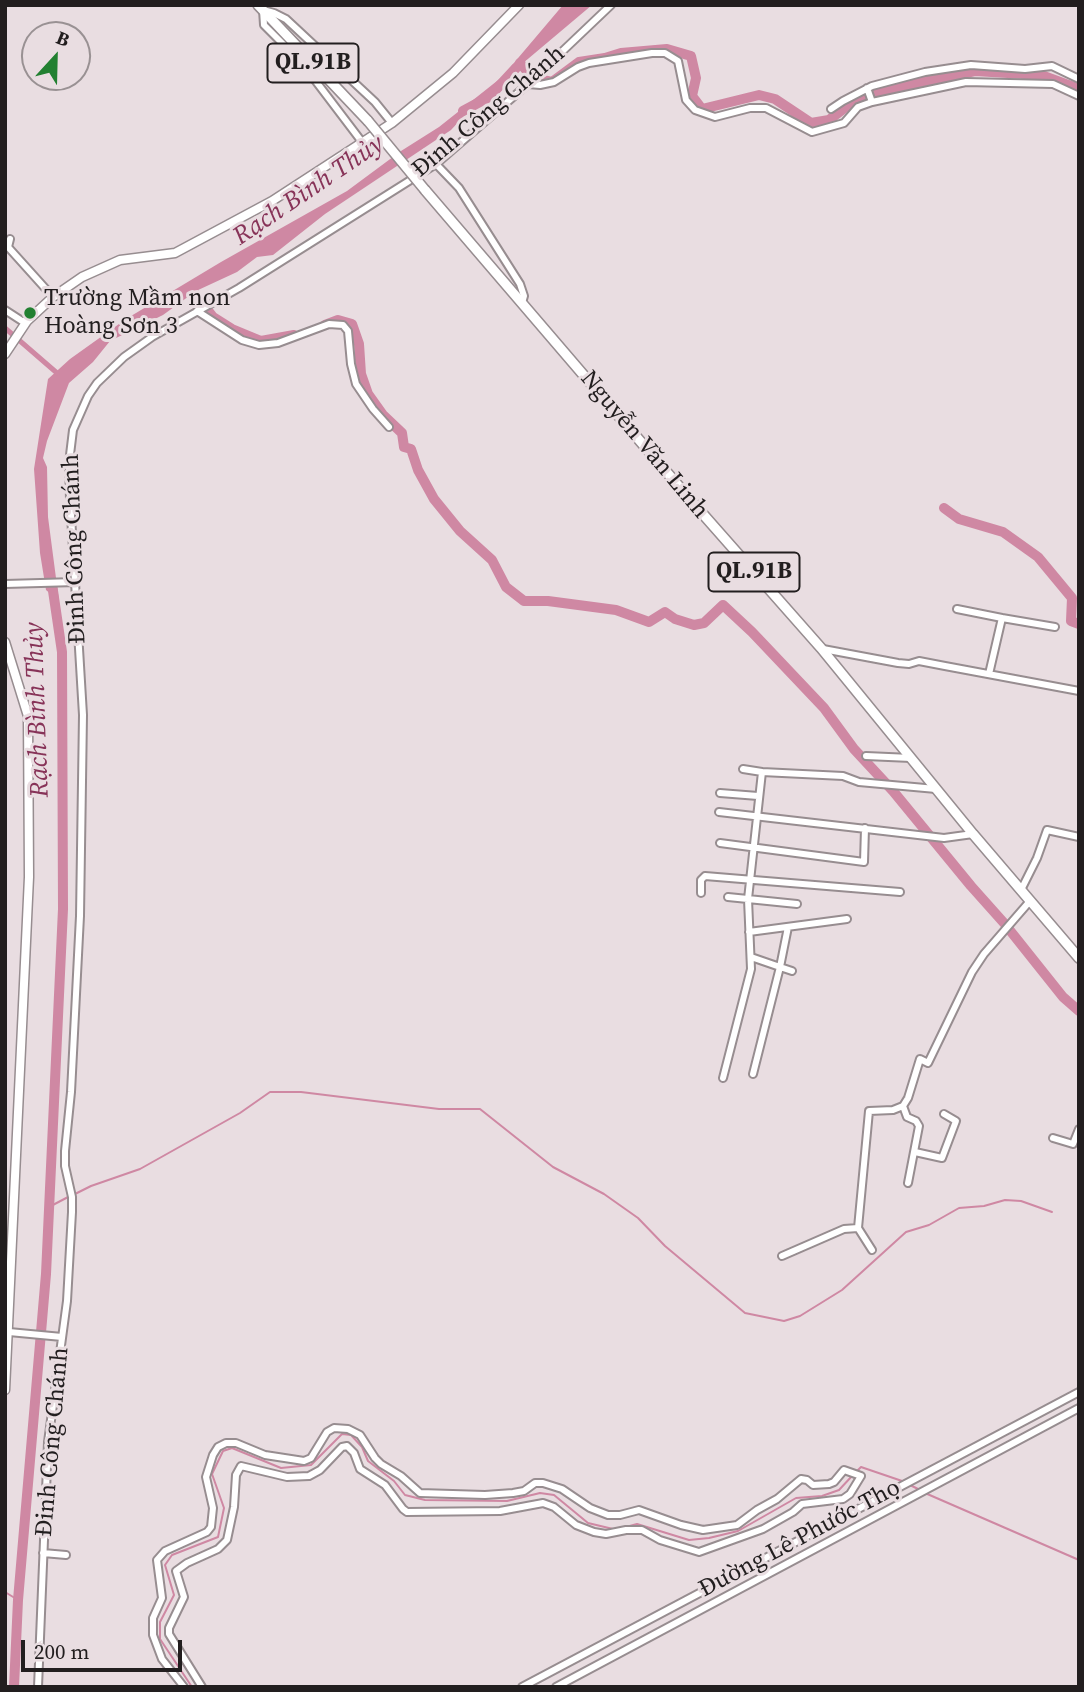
<!DOCTYPE html>
<meta charset="utf-8">
<style>
body{margin:0}
#map{position:relative;width:1084px;height:1692px;overflow:hidden;background:#e9dde1;font-family:"Source Serif 4",serif}
canvas{display:block}
.frame{position:absolute;inset:0;border:7px solid #221e1f;pointer-events:none}
.north{position:absolute;left:21px;top:21px;width:70px;height:70px;box-sizing:border-box;background:#e9dde1;border:2px solid #999193;border-radius:50%;rotate:22deg;font-size:19px;font-weight:700;line-height:28px;text-align:center;color:#221e1f}
.north::after{content:'';display:block;margin:auto;width:24px;height:32px;background:#228031;clip-path:polygon(50% 0,100% 100%,50% 72%,0 100%)}
.scale{position:absolute;left:21px;top:1640px;width:161px;height:32px;box-sizing:border-box;border:4px solid #221e1f;border-top:0;padding-left:9px;font-size:21px;line-height:24px;white-space:nowrap;color:#221e1f;-webkit-text-stroke:5px #e9dde1;paint-order:stroke}
</style>
<div id="map">
<canvas width="1084" height="1692"></canvas>
<div class="frame"></div>
<div class="north">B</div>
<div class="scale">200 m</div>
</div>
<script>
const context = document.querySelector('canvas').getContext('2d');
context.lineJoin = 'round';
function paint(path, color) { context.fillStyle = color; context.fill(path, 'evenodd'); }
const toPath = rows => new Path2D(rows.map(r => 'M' + r).join(''));
function strokePath(path, color, width, dash) { context.strokeStyle = color; context.lineWidth = width; context.lineCap = dash ? 'butt' : 'round'; context.setLineDash(dash || []); context.stroke(path); }
function label(font, color, halo, rows, align = 'center') {
  context.font = font + ' "Source Serif 4",serif'; context.lineWidth = 6; context.setLineDash([]); context.textBaseline = 'middle'; context.strokeStyle = halo; context.fillStyle = color; for (const [text, x, y, turn = 0] of rows) {
    context.save(); context.translate(x, y); context.rotate((+turn || 0) * Math.PI / 180); context.textAlign = isNaN(turn) ? turn : align; if (halo) context.strokeText(text, 0, 0); context.fillText(text, 0, 0); context.restore();
  }
}
paint(toPath([
 [563,5,592,5,478,101,451,130,325,214,273,255,257,257,237,272,196,291,163,315,110,341,93,362,69,383,47,441,43,458,47,467,48,517,59,601,46,590,40,553,34,469,48,379,70,359,126,319,221,262,347,191,401,151,439,127,502,77]
]), '#cf88a3');
strokePath(toPath([
 [75,1194,91,1186,140,1169,240,1113,270,1092,301,1092,439,1109,480,1109,553,1167,604,1194,638,1218,665,1246,745,1313,784,1321,800,1316,842,1290,906,1232,929,1225,959,1208,984,1206,1005,1200,1021,1201,1052,1212],
 [49,1207,70,1196],
 [856,1472,861,1467,905,1482],
 [910,1485,920,1490],
 [925,1493,1079,1560],
 [626,1527,637,1524,689,1540,709,1538,738,1531,796,1498,822,1496,839,1490,852,1476],
 [5,1592,18,1600],
 [192,1687,160,1639,160,1622,174,1595,165,1565,172,1555,218,1537,224,1508,212,1474,223,1451,232,1448,281,1468,311,1465,342,1434,351,1435,362,1447,368,1461,394,1481,405,1495,425,1500,507,1501,540,1493,554,1495,588,1523,613,1529]
]), '#cf88a3', 2);
strokePath(toPath([
 [5,328,57,373]
]), '#cf88a3', 5);
strokePath(toPath([
 [520,63,533,78,552,82,579,62,605,58,621,53,667,49,691,56,696,78,692,96,702,109,759,95,775,99,811,123,829,120,851,103,881,91,975,71,1041,75,1079,89],
 [463,111,489,97,516,68],
 [193,291,213,317,232,329,261,341,294,335],
 [325,325,338,320,352,324,359,344,361,374,368,394,383,415,402,433,404,447,411,449,418,470,434,499,460,531,492,560,506,587,524,601,548,601,616,610,649,622,665,612,675,619,694,625,704,623,723,605,752,632,824,708,854,749,893,791,971,886,1004,923,1063,997,1079,1011],
 [944,508,959,519,1003,532,1038,557,1072,598,1071,621,1079,624],
 [14,1687,18,1600,46,1274,63,909,62,652,52,584]
]), '#cf88a3', 10);
const minor = toPath([
 [528,84,540,85,554,82,578,67,589,63,652,53,665,53,678,61,686,100,695,110,715,117,750,108,766,108,812,132,844,123,858,107,872,102,867,88],
 [872,102,966,82,1053,84,1079,96],
 [831,109,843,101,872,86,925,72,971,65,1025,69,1052,66,1079,79],
 [362,142,302,63,264,25,263,10,274,13,286,19,375,102,392,123],
 [436,164,459,188,520,284,524,296,522,303],
 [10,239,8,247,53,297],
 [5,310,22,321,27,321],
 [197,311,242,340,259,345,278,343,329,324,343,325,348,331,351,364,356,384,373,409,389,427],
 [5,584,76,582],
 [957,609,1002,618],
 [823,649,898,663,909,664,919,661,945,666,1079,691],
 [989,674,1002,618,1055,627],
 [866,756,911,758],
 [743,769,762,772],
 [720,793,758,796],
 [719,812,944,838,973,834],
 [720,843,864,862,865,828],
 [1021,890,1037,858,1047,830,1079,837],
 [701,893,701,880,705,876,900,892],
 [728,897,797,904],
 [788,927,780,967,792,971],
 [749,932,847,919],
 [751,957,780,967,753,1074],
 [723,1078,751,969,748,899,762,772,843,776,859,782,936,789],
 [903,1106,907,1117,916,1121,919,1126,908,1183],
 [1053,1138,1073,1144,1079,1129],
 [915,1152,942,1158,956,1121,944,1114],
 [858,1228,872,1250],
 [782,1256,844,1229,858,1228,869,1111,893,1110,903,1106,908,1098,920,1059,928,1063,972,972,984,954,1030,901],
 [9,1332,62,1337],
 [43,1553,66,1555],
 [38,1687,48,1442,67,1301,72,1212,72,1197,65,1166,65,1151,71,1092,80,916,83,715,70,499,69,463,73,430,88,396,97,383,124,357,152,337,239,288,436,164,528,84,611,5],
 [184,1687,162,1659,153,1635,153,1618,162,1598,157,1560,165,1551,207,1532,211,1527,213,1508,206,1477,213,1455,218,1447,226,1443,236,1443,265,1455,304,1461,311,1458,327,1432,334,1428,348,1429,360,1435,375,1458,381,1464,401,1476,420,1493,485,1495,513,1493,524,1491,535,1483,543,1483,562,1489,590,1508,608,1515,620,1515,639,1510,681,1525,703,1530,737,1525,757,1510,777,1499,801,1479,807,1480,813,1485,829,1484,834,1482,844,1470,861,1476,850,1494,843,1499,802,1504,793,1512,763,1529,699,1552,660,1540,642,1530,626,1530,606,1534,594,1532,576,1525,554,1507,543,1503,500,1511,407,1512,403,1509,385,1485,360,1469,354,1453,347,1446,342,1447,320,1470,309,1476,287,1477,241,1466,236,1475,234,1507,227,1540,218,1549,187,1563,176,1571,184,1597,169,1628,169,1634,202,1687],
 [522,1687,1079,1392],
 [556,1687,1079,1408]
]);
const major = toPath([
 [5,354,27,321,53,297,82,277,120,260,175,253,272,201,392,123,453,73,519,5],
 [5,642,28,716,29,877,5,1390]
]);
const highway = toPath([
 [258,5,368,121],
 [425,190,694,504,821,648,973,834,1079,958]
]);
strokePath(minor, '#978d90', 10);
strokePath(major, '#978d90', 11);
strokePath(highway, '#978d90', 12);
strokePath(minor, '#fff', 6);
strokePath(major, '#fff', 8);
strokePath(highway, '#fff', 9);
const highwayBridge = toPath([
 [368,121,425,190]
]);
strokePath(highwayBridge, '#978d90', 12, []);
strokePath(highwayBridge, '#fff', 9);
for (const [x, y, r, color] of [
 [30,313,7,"#228031"]
]) { const dot = new Path2D(); dot.arc(x, y, r, 0, 2 * Math.PI); context.fillStyle = color; context.fill(dot); strokePath(dot, '#e9dde1', 2.5); }
for (const [x, y, w] of [
 [313,63,91],
 [754,572,91]
]) { const box = new Path2D(); box.roundRect(x - w / 2, y - 19.5, w, 39, 5); context.fillStyle = '#e9dde1'; context.fill(box); strokePath(box, '#221e1f', 2); }
label('bold 23px', '#221e1f', null, [
 ["QL.91B",313,63],
 ["QL.91B",754,572]
]);
label('24px', '#221e1f', '#e9dde1', [
 ["Đinh Công Chánh",489,112,-40],
 ["Nguyễn Văn Linh",644,445,50],
 ["Đinh Công Chánh",75,549,-92],
 ["Đinh Công Chánh",53,1442,-85],
 ["Đường Lê Phước Thọ",800,1539,-28]
]);
label('24px', '#221e1f', '#e9dde1', [
 ["Trường Mầm non",44,299],
 ["Hoàng Sơn 3",44,327]
], 'left');
label('italic 26px', '#873358', '#e9dde1', [
 ["Rạch Bình Thủy",309,191,-34],
 ["Rạch Bình Thủy",38,710,-92]
]);
</script>
